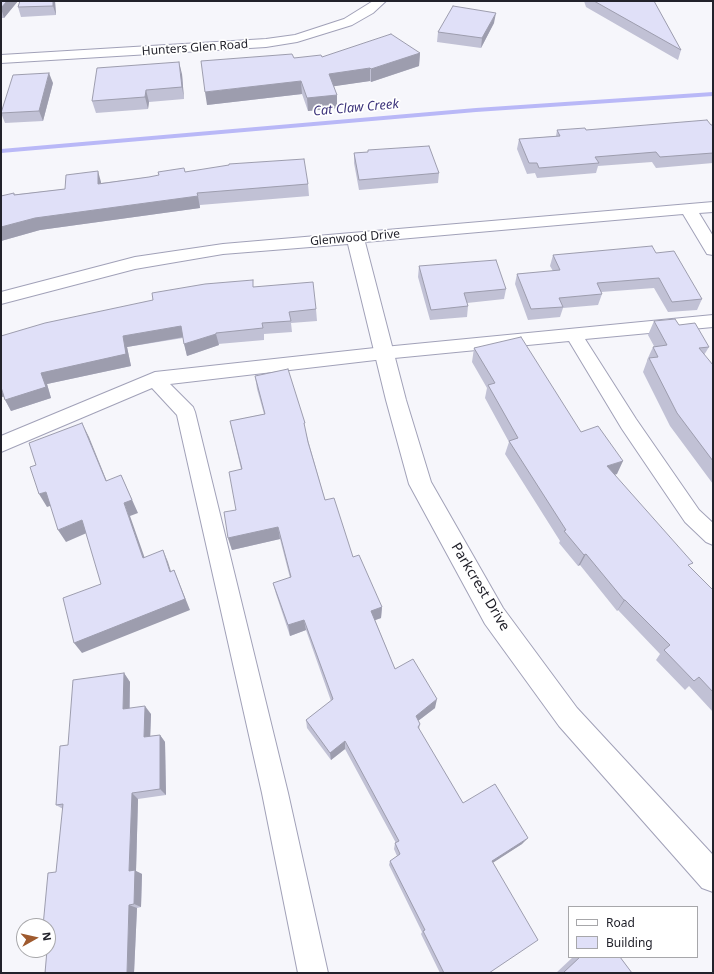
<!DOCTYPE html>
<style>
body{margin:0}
#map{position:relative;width:714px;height:974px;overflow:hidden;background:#f6f6fb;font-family:"Noto Sans",sans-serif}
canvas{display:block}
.frame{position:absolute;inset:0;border:2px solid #22222b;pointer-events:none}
.legend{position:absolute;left:568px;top:906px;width:130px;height:52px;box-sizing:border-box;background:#fff;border:1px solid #a7a7aa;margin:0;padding:5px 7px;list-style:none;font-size:12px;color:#22222b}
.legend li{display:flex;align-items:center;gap:8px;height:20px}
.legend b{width:20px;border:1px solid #a7a7aa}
.north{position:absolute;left:16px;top:918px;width:40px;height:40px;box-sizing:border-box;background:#fff;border:1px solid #a7a7aa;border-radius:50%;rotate:82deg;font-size:11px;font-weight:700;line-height:16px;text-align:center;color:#22222b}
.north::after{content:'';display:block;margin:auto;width:14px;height:18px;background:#9f5a2e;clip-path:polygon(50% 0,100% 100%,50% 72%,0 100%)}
</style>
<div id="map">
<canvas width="714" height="974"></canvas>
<div class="frame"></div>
<ul class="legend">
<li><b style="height:5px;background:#fff"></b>Road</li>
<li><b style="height:11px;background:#e0e0f8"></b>Building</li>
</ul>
<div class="north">N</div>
</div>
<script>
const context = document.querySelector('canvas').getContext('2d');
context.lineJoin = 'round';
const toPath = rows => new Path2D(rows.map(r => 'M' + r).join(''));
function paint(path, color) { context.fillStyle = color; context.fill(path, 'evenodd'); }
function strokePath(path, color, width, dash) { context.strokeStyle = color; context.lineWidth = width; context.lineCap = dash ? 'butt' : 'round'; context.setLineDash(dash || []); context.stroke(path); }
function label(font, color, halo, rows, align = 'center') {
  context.font = font + ' "Noto Sans",sans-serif'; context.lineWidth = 3.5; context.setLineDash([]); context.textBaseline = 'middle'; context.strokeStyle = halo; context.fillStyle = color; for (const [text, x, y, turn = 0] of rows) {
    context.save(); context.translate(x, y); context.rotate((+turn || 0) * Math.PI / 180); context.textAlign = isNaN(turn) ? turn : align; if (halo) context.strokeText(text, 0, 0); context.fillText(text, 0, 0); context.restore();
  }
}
paint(toPath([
 [713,92,713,96,476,112,1,153,1,149,476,108,713,92]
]), '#b9b8f7');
const service = toPath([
 [713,315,713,327,585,339,636,419,699,510,713,523,713,545,706,542,685,522,622,429,569,341,384,359,170,384,193,407,195,412,288,793,328,973,298,973,262,793,177,415,152,388,1,452,1,436,155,372,384,347,713,315]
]);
const minor = toPath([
 [373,1,386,1,373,13,352,25,297,42,266,47,1,63,1,55,266,39,295,35,344,19,373,1],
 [713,202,713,212,699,213,713,236,713,255,707,254,683,214,365,242,406,400,431,482,503,608,577,708,713,855,713,892,702,888,559,726,485,624,409,484,386,400,348,244,223,254,135,269,1,304,1,292,135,257,223,244,713,202]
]);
strokePath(service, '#a1a1b8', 2);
strokePath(minor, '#a1a1b8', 2);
paint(service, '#fff');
paint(minor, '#fff');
paint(toPath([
 [1,1,18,1,4,18,1,18],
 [20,1,55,1,56,15,21,17,18,7],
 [584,1,654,1,681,50,678,60,586,7],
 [494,23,481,48,437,42,438,32],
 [420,53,419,66,371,82,370,81,334,86,337,108,308,111,302,94,207,105,294,58],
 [182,74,184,99,149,102,148,109,96,113,92,101],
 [53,83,43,121,5,123,1,113],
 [713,125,713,163,656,168,652,162,598,166,596,173,537,178,535,173,527,174,517,149,519,139,556,136,557,130,586,130],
 [368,150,439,173,438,183,359,190,354,163,354,153,368,152],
 [185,172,308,184,309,196,200,205,200,208,40,230,1,241,1,196,65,189,101,182,101,183,149,177],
 [656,253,702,299,697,310,668,312,654,288,601,292,602,294,598,305,563,308,560,317,528,320,515,284,517,274,553,271,550,266,553,255],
 [419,266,506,289,504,299,467,303,468,306,467,317,430,320,418,277],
 [254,287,316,309,317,321,291,323,292,332,264,334,264,340,218,344,219,345,187,356,183,338,127,347,131,366,47,384,51,398,11,411,4,397,1,397,1,336],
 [654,321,679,325,709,347,704,355,713,365,713,484,670,426,643,372,647,361,647,360,653,347,654,346,648,335],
 [474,348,581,432,617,474,614,475,689,567,713,590,713,712,689,686,685,690,656,660,660,654,618,610,617,611,580,565,578,566,559,543,560,541,505,454,509,442,485,398,487,388,472,362],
 [255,376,306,433,325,500,353,557,382,607,381,618,375,620,395,669,435,708,418,721,420,724,419,730,463,803,522,844,493,862,489,973,440,973,421,934,422,932,389,865,390,861,397,856,394,849,395,843,396,843,345,749,331,760,307,728,306,720,331,701,306,630,290,636,276,594,273,583,290,578,280,539,232,550,228,538,236,510,241,469,230,421,264,414,257,389],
 [124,673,130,682,130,708,151,714,150,736,160,735,165,742,166,795,138,799,136,871,142,874,141,907,137,908,134,973,45,973,63,809,56,805,68,745],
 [573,957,620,957,632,973,556,973]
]), '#c1c1d5');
paint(toPath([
 [7,1,18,1,4,18,1,8],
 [53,1,55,1,56,15,53,6],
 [496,13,494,23,481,48,482,38],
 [420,53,419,66,371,82,371,69],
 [179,62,182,74,184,99,182,87],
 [370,68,370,81,329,87,329,74],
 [49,73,53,83,43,121,39,111],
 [301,81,302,94,207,105,205,92],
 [146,90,149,102,148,109,145,97],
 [337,95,337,108,308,111,307,98],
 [98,171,101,182,102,195,98,184],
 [198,196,200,208,40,230,1,241,1,227,35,218],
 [181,326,184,337,127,347,131,366,47,384,51,398,11,411,5,400,41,373,123,336],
 [216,334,219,345,187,356,184,344],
 [1,386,7,396,1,397],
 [82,423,89,437,112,494,106,481],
 [623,461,617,474,601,479,607,466],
 [121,475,138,513,130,516,149,570,143,558,124,503],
 [46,492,53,505,47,507,39,494],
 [82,520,89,532,66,542,58,530],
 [278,527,280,539,232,550,228,538],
 [163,550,168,562,175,584,170,572],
 [586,554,580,565,578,566,584,555],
 [174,570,190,610,82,653,74,643],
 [624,600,625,600,618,610,617,611],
 [382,607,381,618,370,622,371,611],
 [304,620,306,630,290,636,288,625],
 [124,673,130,682,129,717,123,709],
 [437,699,435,708,414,724,416,716],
 [145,706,151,714,150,744,144,737],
 [160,735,165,742,166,795,160,789],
 [345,741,345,749,331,760,330,753],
 [132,793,138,799,136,871,142,874,141,907,134,904,129,871],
 [528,838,522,844,488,866,492,861],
 [129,905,137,908,134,973,127,973]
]), '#9d9dae');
const building = toPath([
 [1,1,7,1,1,8,1,1],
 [20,1,53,1,53,6,18,7,20,1],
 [594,1,654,1,681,50,594,1],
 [453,6,496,13,482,38,438,32,453,6],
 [391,34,420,53,371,69,370,68,329,74,337,95,307,98,301,81,205,92,201,61,292,54,294,58,321,55,322,57,391,34],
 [179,62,182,87,146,90,145,97,92,101,97,68,179,62],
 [49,73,39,111,1,113,13,75,49,73],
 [707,120,711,125,713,125,713,153,660,157,656,152,595,157,599,163,539,168,537,163,529,163,519,139,560,136,557,130,585,128,586,130,707,120],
 [429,146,439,173,359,180,354,153,368,152,368,150,429,146],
 [304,159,308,184,197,193,198,196,35,218,1,227,1,196,14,193,14,195,65,189,66,175,98,171,98,184,149,177,159,175,158,172,184,168,185,172,229,165,229,164,304,159],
 [652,246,656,253,674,251,702,299,672,302,659,278,597,283,602,294,559,298,563,307,531,309,517,274,560,270,553,255,652,246],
 [496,260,506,289,464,293,468,306,431,310,419,266,496,260],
 [253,280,253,287,313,282,316,309,289,312,291,321,262,323,263,328,216,333,216,334,184,344,181,326,123,336,126,354,41,373,46,387,5,400,1,387,1,336,45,323,153,300,152,293,205,284,253,280],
 [675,319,679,325,695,323,709,347,699,348,713,365,713,461,677,413,649,358,658,357,653,347,667,345,654,321,675,319],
 [521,337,581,432,598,426,623,461,607,466,693,563,688,565,713,590,713,692,699,677,694,681,664,650,670,645,625,600,624,600,586,554,584,555,564,531,566,530,509,441,518,438,488,385,495,383,474,348,521,337],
 [288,369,305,423,304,423,308,442,325,500,334,498,353,557,359,555,382,607,371,611,395,669,413,659,437,699,416,716,420,724,418,727,463,803,495,784,528,838,492,861,538,940,489,973,444,973,423,931,425,930,390,861,400,854,395,843,399,841,345,741,330,753,306,720,333,699,304,620,288,625,273,583,291,577,278,527,228,538,224,512,236,510,229,472,242,469,230,421,265,414,255,376,288,369],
 [82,423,106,481,121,475,132,500,124,503,143,558,163,550,170,572,174,570,185,599,74,643,63,598,101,584,82,520,58,530,46,492,39,494,30,467,36,465,29,443,82,423],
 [124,673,123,709,145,706,144,737,160,735,160,789,132,793,129,871,135,870,134,904,129,905,127,973,45,973,47,950,48,950,48,926,43,926,48,873,56,872,63,804,56,805,60,746,68,745,73,680,124,673],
 [580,957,620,957,632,973,563,973,580,957]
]);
paint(building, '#e0e0f8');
strokePath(building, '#9d9dae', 1);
label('12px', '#22222b', '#fff', [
 ["Hunters Glen Road",195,48,-4],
 ["Glenwood Drive",355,238,-5]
]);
label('italic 13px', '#3b327a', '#fff', [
 ["Cat Claw Creek",356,108,-5]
]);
label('14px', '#22222b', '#fff', [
 ["Parkcrest Drive",480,587,59]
]);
</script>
